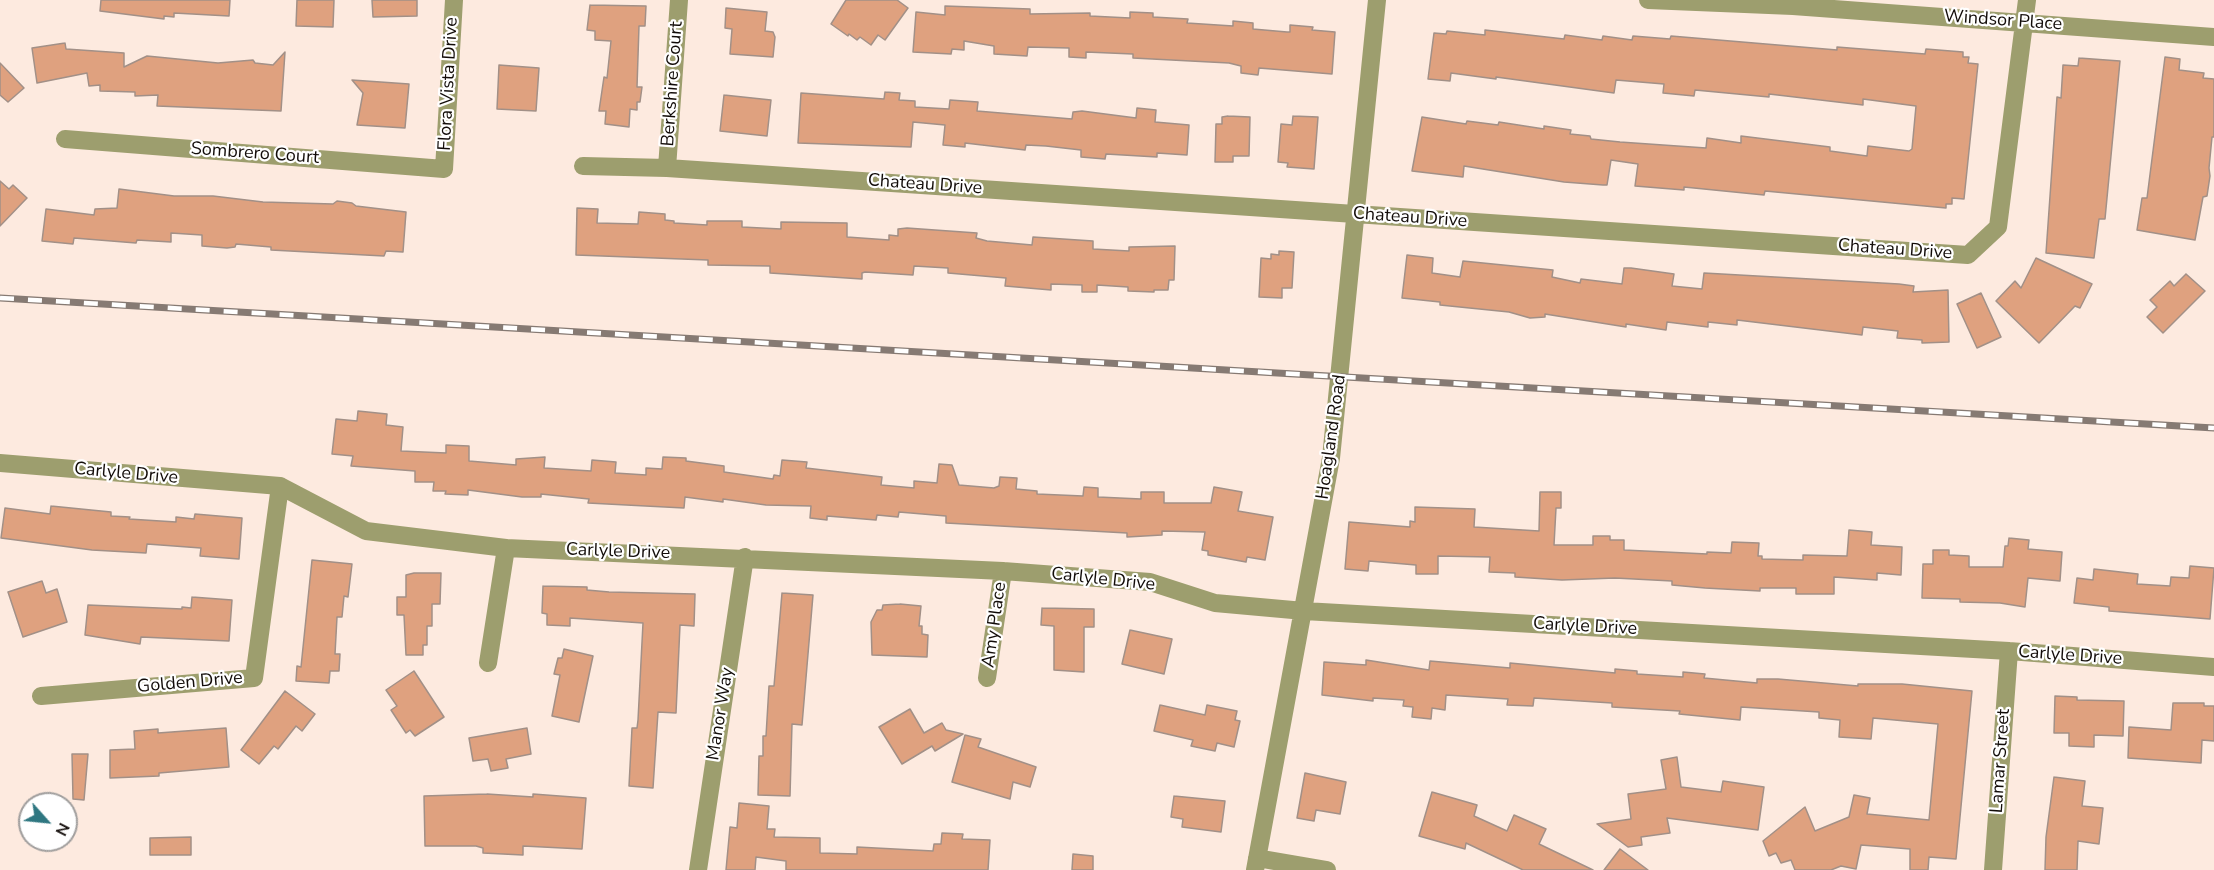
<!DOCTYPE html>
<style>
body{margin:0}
#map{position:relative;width:2214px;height:870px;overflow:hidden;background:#fdeadf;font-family:"Nunito Sans",sans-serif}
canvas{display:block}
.north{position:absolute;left:18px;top:792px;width:60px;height:60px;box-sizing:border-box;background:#fff;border:2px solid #a09e9d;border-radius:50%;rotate:117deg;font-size:16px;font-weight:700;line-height:24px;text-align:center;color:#120c09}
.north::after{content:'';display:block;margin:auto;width:21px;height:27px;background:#2f7781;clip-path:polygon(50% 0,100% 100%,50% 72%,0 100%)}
</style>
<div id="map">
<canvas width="2214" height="870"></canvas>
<div class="north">N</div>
</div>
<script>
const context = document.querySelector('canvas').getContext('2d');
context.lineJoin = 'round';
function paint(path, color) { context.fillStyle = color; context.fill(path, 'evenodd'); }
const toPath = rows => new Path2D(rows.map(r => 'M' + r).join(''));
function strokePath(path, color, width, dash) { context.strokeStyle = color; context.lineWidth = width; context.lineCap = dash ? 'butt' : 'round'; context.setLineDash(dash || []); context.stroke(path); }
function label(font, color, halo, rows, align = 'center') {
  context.font = font + ' "Nunito Sans",sans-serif'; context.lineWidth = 4.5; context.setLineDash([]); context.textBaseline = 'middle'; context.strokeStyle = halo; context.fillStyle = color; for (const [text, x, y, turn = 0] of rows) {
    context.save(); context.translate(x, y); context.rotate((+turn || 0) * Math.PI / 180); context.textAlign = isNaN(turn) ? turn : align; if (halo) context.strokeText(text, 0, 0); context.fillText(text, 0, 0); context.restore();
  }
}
const building = toPath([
 [101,0,230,0,229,16,174,13,174,17,164,16,164,19,100,11,101,0],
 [297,0,334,0,333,27,296,26,297,0],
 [372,0,417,0,417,16,373,17,372,0],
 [846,0,897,0,908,8,885,40,878,35,871,45,860,37,857,40,849,34,848,36,831,24,846,0],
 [590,5,646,6,645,26,639,26,637,87,642,87,640,102,637,102,637,110,630,109,629,127,605,124,606,111,599,111,604,77,607,78,611,41,595,40,595,31,587,30,590,5],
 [945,6,1030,9,1030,14,1090,13,1090,16,1130,18,1130,12,1153,13,1153,17,1188,19,1187,23,1233,26,1233,21,1253,23,1253,29,1287,32,1290,32,1290,25,1313,27,1312,30,1335,32,1332,74,1259,68,1258,75,1241,73,1241,66,1229,63,1133,58,1133,54,1086,52,1086,58,1069,57,1069,48,1028,47,1027,56,994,54,994,46,964,41,964,50,952,49,951,54,913,52,916,12,945,15,945,6],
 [726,8,767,12,765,31,773,32,775,37,773,57,730,54,732,29,725,28,726,8],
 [1485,30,1564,39,1565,35,1602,40,1603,36,1632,40,1633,36,1670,39,1671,36,1837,50,1837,47,1925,54,1926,49,1963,52,1963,57,1969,57,1968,63,1978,64,1964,199,1952,198,1952,204,1946,204,1946,208,1765,191,1764,195,1684,187,1684,190,1635,186,1638,164,1611,160,1607,185,1603,185,1564,182,1464,166,1463,177,1412,171,1422,117,1466,124,1467,121,1498,125,1499,122,1544,129,1544,126,1571,130,1570,134,1590,136,1591,139,1620,142,1706,148,1707,138,1741,143,1741,136,1830,147,1830,151,1867,156,1868,146,1909,151,1912,149,1916,106,1863,99,1863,105,1769,94,1769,97,1695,90,1694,96,1663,93,1664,84,1616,80,1614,93,1496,77,1496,79,1451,73,1450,81,1428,79,1434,33,1446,34,1447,31,1485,35,1485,30],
 [65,43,66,49,124,53,124,67,147,56,218,63,253,60,255,63,273,65,285,52,281,111,157,106,158,95,135,96,135,92,100,91,100,85,89,86,87,73,37,83,32,48,65,43],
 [2165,57,2180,59,2179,70,2204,73,2203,78,2214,79,2214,137,2212,137,2209,168,2210,176,2207,196,2203,197,2195,240,2137,230,2142,198,2147,198,2165,57],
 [2079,58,2120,61,2105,219,2099,219,2094,258,2046,253,2057,97,2061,98,2063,65,2078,66,2079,58],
 [0,63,24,88,8,102,0,95,0,63],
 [499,65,539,68,536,111,497,109,499,65],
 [352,80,409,84,405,128,357,125,363,93,352,80],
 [885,92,900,93,899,100,915,101,915,107,949,109,950,100,978,102,977,111,1072,119,1073,112,1082,111,1136,118,1137,108,1156,110,1155,122,1189,125,1187,155,1157,153,1157,157,1106,154,1105,159,1081,157,1081,150,1046,146,1026,145,1025,150,965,143,965,147,943,145,945,125,913,122,911,147,798,143,801,93,884,99,885,92],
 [724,95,771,100,767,136,720,131,724,95],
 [1228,116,1250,117,1249,156,1233,156,1233,162,1215,162,1216,124,1222,124,1222,117,1228,116],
 [1293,116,1318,117,1314,169,1287,167,1288,163,1278,162,1281,124,1292,125,1293,116],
 [0,181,9,189,13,185,27,198,0,226,0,181],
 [119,189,174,196,213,196,263,202,333,204,337,201,352,203,356,206,406,212,403,252,386,251,384,256,271,250,271,247,236,244,235,247,227,248,202,246,202,235,171,233,171,242,137,240,136,243,74,238,73,244,42,241,46,209,94,215,95,209,117,208,119,189],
 [577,208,598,209,597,223,638,224,639,212,665,214,665,220,674,221,674,223,707,225,707,221,742,221,742,227,781,229,781,222,847,223,847,237,889,240,889,235,898,236,898,229,907,228,977,233,976,238,987,241,1032,245,1033,237,1093,241,1093,249,1129,251,1129,247,1175,246,1174,280,1169,280,1168,290,1154,290,1154,292,1128,291,1128,287,1097,285,1097,292,1082,292,1082,285,1051,284,1051,290,1005,286,1006,278,948,273,948,268,914,266,913,275,865,272,862,273,862,279,770,273,770,266,708,265,708,260,576,255,577,208],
 [1279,251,1294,252,1292,288,1282,288,1282,298,1259,297,1261,258,1271,259,1271,254,1279,255,1279,251],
 [1407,255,1433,258,1432,273,1460,277,1463,261,1553,270,1552,277,1580,283,1581,279,1622,284,1624,268,1631,268,1674,274,1672,286,1702,289,1704,273,1899,284,1914,286,1913,292,1948,290,1949,342,1922,343,1922,340,1897,338,1898,331,1863,327,1862,335,1737,320,1737,325,1708,322,1708,327,1667,322,1666,330,1626,324,1626,327,1545,314,1545,317,1530,318,1509,312,1440,305,1440,302,1402,298,1407,255],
 [2036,258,2092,284,2080,308,2075,306,2039,343,1996,301,2015,281,2021,288,2036,258],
 [2186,274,2205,291,2163,333,2147,317,2157,307,2150,300,2170,281,2174,286,2186,274],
 [1981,293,2001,337,1977,348,1957,304,1981,293],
 [358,411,387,414,386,425,403,427,401,451,446,453,446,445,469,446,469,461,516,465,516,459,545,457,544,468,591,471,592,460,616,462,615,473,646,475,646,468,662,469,663,457,686,458,686,461,724,466,724,472,773,479,774,475,780,476,782,460,807,462,806,468,882,477,881,485,914,488,914,481,937,483,939,464,952,465,959,485,994,488,999,486,1000,477,1017,478,1016,489,1037,491,1037,494,1083,496,1084,487,1098,488,1098,497,1141,499,1141,492,1164,492,1164,503,1211,503,1214,487,1242,492,1238,511,1273,517,1265,560,1247,557,1246,562,1208,555,1208,551,1202,550,1205,532,1162,531,1162,535,1127,537,1127,533,946,523,946,516,899,512,898,517,877,515,876,520,827,516,827,520,810,518,811,506,766,505,723,499,723,502,685,497,684,508,588,503,589,499,541,494,541,497,522,497,468,490,468,495,445,494,446,491,433,491,434,482,415,482,415,471,351,466,353,456,332,454,336,419,357,421,358,411],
 [1540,492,1561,492,1561,508,1556,508,1554,545,1593,545,1593,536,1610,536,1610,540,1624,540,1624,550,1707,554,1707,552,1731,553,1732,542,1759,543,1758,556,1762,556,1762,559,1803,560,1803,555,1847,556,1849,530,1872,532,1871,545,1902,547,1901,575,1877,573,1877,580,1834,577,1834,594,1796,594,1796,588,1760,588,1760,591,1705,588,1672,585,1672,581,1615,578,1562,580,1515,577,1515,573,1489,572,1490,557,1438,556,1438,574,1416,574,1416,565,1369,561,1368,571,1345,569,1349,522,1410,527,1410,521,1415,522,1415,507,1475,509,1474,527,1539,531,1540,492],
 [51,506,111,512,111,516,130,517,129,519,176,522,176,517,194,519,195,514,242,518,239,559,200,556,201,548,147,544,146,553,92,550,1,538,5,508,50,514,51,506],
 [2009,538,2029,540,2028,549,2062,552,2060,581,2028,578,2025,607,2000,603,1960,602,1960,599,1922,598,1923,564,1933,564,1933,550,1949,550,1949,555,1969,556,1969,567,2003,567,2005,546,2008,546,2009,538],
 [312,560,352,564,348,597,344,596,342,617,337,617,335,654,340,654,339,671,330,671,329,683,296,681,297,666,301,667,312,560],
 [2190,566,2214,568,2210,619,2109,611,2109,607,2074,603,2077,578,2093,580,2094,569,2138,574,2137,584,2170,586,2171,577,2189,578,2190,566],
 [414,573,441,573,440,604,432,604,432,626,427,626,427,645,423,645,423,655,406,655,404,615,397,615,397,597,406,597,406,575,414,573],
 [42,581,46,593,57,589,67,622,23,637,8,592,42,581],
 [543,586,587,587,587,590,609,592,695,594,694,626,680,625,676,713,658,712,653,788,629,786,632,728,637,728,638,720,643,623,570,618,570,626,547,625,547,614,542,613,543,586],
 [782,593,813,595,802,725,792,724,790,796,758,795,759,756,763,756,763,736,766,736,769,686,774,686,782,593],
 [192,597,232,600,229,641,141,637,140,644,85,635,88,605,182,609,182,607,191,608,192,597],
 [900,604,921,606,919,626,922,626,922,634,928,635,927,657,872,655,871,622,877,610,882,610,883,605,900,604],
 [1042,608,1094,609,1094,627,1084,627,1084,672,1054,670,1054,626,1041,625,1042,608],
 [1130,630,1172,639,1164,674,1122,664,1130,630],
 [564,649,593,656,579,722,552,716,560,675,554,674,558,658,562,658,564,649],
 [1366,660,1429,670,1430,661,1510,668,1510,663,1615,673,1615,669,1637,671,1637,674,1683,677,1683,672,1705,674,1704,678,1757,683,1757,679,1778,679,1858,686,1858,684,1902,684,1972,691,1956,859,1929,857,1928,870,1910,870,1910,849,1861,845,1856,869,1841,866,1831,870,1795,870,1791,860,1781,863,1776,853,1769,856,1763,841,1805,807,1815,831,1849,817,1854,795,1870,798,1867,814,1929,820,1938,724,1873,718,1871,739,1839,737,1840,720,1819,718,1819,712,1741,707,1740,720,1679,714,1680,711,1612,707,1612,703,1534,698,1533,706,1507,705,1508,699,1446,695,1445,710,1432,708,1431,719,1412,717,1413,707,1403,706,1404,700,1373,698,1373,701,1322,695,1324,662,1366,665,1366,660],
 [414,671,444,717,415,736,410,730,406,733,391,710,397,706,386,690,414,671],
 [285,691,315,714,302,731,296,726,278,749,274,746,259,764,241,750,285,691],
 [2055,696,2077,697,2077,700,2124,701,2123,736,2094,735,2094,747,2069,746,2069,733,2054,733,2055,696],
 [2173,703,2204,703,2204,706,2214,706,2214,741,2202,740,2201,763,2128,758,2129,727,2171,730,2173,703],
 [1160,705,1205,715,1207,705,1237,711,1235,720,1240,721,1234,747,1217,743,1215,751,1191,746,1193,740,1154,731,1160,705],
 [910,709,924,733,942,723,946,730,963,734,935,751,932,746,902,764,879,727,910,709],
 [226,728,229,767,159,773,159,776,110,778,110,750,135,749,134,731,158,729,158,733,226,728],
 [527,728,531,754,506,759,508,768,491,771,488,759,473,761,469,738,527,728],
 [965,735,981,739,978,747,1036,767,1030,787,1013,782,1010,799,952,782,965,735],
 [72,754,88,754,84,800,73,799,72,754],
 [1677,757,1681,787,1721,792,1723,781,1764,787,1758,830,1667,818,1670,833,1641,837,1642,845,1628,847,1597,824,1631,819,1628,794,1666,789,1661,760,1677,757],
 [1305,773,1346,782,1340,814,1316,810,1314,821,1297,818,1305,773],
 [2054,777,2085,781,2082,806,2103,808,2099,844,2078,841,2077,870,2045,870,2046,837,2054,777],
 [1432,792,1477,805,1474,816,1507,831,1514,815,1546,829,1539,844,1593,870,1523,870,1466,843,1465,849,1419,836,1432,792],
 [487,794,533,797,533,794,586,798,582,849,523,846,523,855,483,853,483,848,476,846,425,846,424,796,487,794],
 [1174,796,1225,801,1221,832,1182,827,1183,819,1171,817,1174,796],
 [739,803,769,806,767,829,775,829,774,837,820,838,820,853,857,854,857,847,933,851,934,844,941,844,942,833,963,834,962,839,990,840,988,870,786,870,786,861,756,857,755,870,726,870,730,827,737,828,739,803],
 [191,837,191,855,150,855,150,838,191,837],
 [1620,849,1648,870,1604,870,1620,849],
 [1073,854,1093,856,1093,870,1072,870,1073,854]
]);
paint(building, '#dfa17f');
strokePath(building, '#a29087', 1.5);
strokePath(toPath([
 [1648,0,1793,6,2214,37],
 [65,139,444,169,454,0],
 [583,166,667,168,1968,255,1998,227,2027,0],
 [667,168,679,0],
 [0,463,280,486,366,531,506,548,1003,571,1150,582,1215,603,1304,611,2009,651,2214,667],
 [488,663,506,548],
 [987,678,1003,571],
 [41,696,254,678,280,486],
 [1257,858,1327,870],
 [698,870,745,557],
 [1255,870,1331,458,1377,0],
 [1993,870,2009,651]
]), '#9d9e6e', 18);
const rail = toPath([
 [0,298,2214,428]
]);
strokePath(rail, '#867a73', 7);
strokePath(rail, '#fff', 4.5, [14]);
label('18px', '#120c09', '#fff', [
 ["Windsor Place",2003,21,4],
 ["Flora Vista Drive",449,84,-87],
 ["Berkshire Court",673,84,-86],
 ["Sombrero Court",255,154,4],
 ["Chateau Drive",925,185,4],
 ["Chateau Drive",1410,218,4],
 ["Chateau Drive",1895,250,4],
 ["Hoagland Road",1332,437,-82],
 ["Carlyle Drive",126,474,5],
 ["Carlyle Drive",618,552,2],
 ["Carlyle Drive",1103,580,6],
 ["Amy Place",995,625,-82],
 ["Carlyle Drive",1585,627,3],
 ["Carlyle Drive",2070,656,4],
 ["Golden Drive",190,683,-5],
 ["Manor Way",721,714,-81],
 ["Lamar Street",2001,761,-86]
]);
</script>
